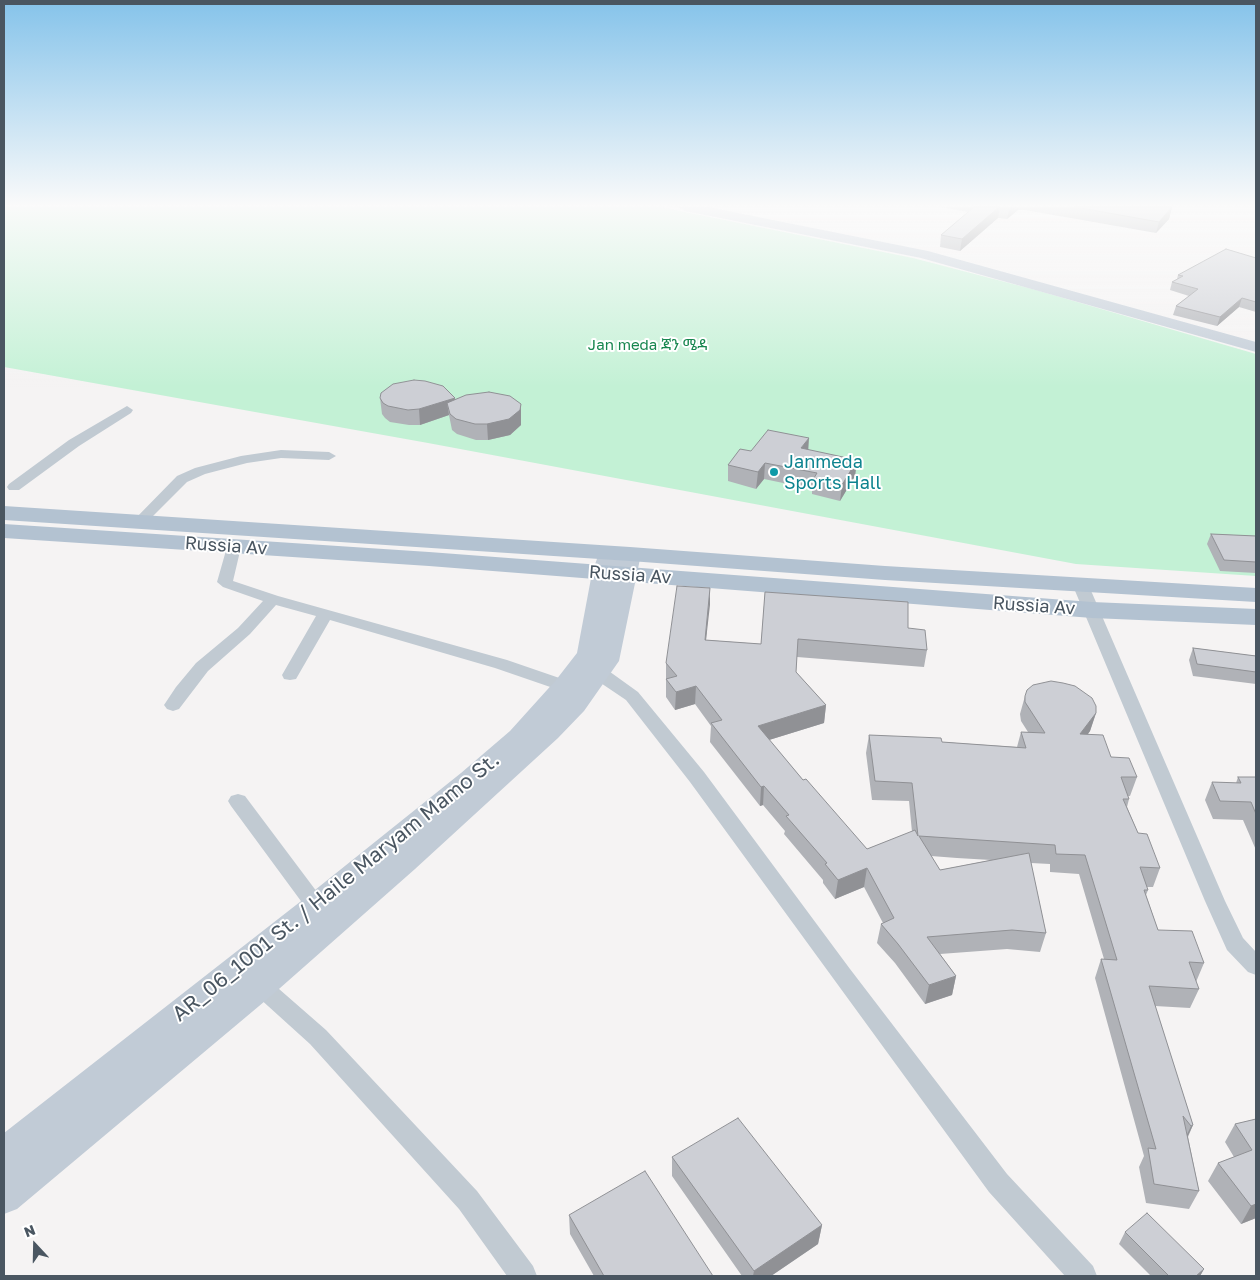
<!DOCTYPE html>
<meta charset="utf-8">
<style>
body{margin:0}
#map{position:relative;width:1260px;height:1280px;overflow:hidden;background:#f5f3f3;font-family:"Golos Text",sans-serif}
canvas{display:block}
.frame{position:absolute;inset:0;border:5px solid #4a5661;pointer-events:none}
.north{position:absolute;left:10px;top:1220px;width:50px;height:50px;-webkit-text-stroke:4px #fff;paint-order:stroke;rotate:339deg;font-size:14px;font-weight:700;line-height:20px;text-align:center;color:#4a5661}
.north::after{content:'';display:block;margin:auto;width:18px;height:22px;background:#4a5661;clip-path:polygon(50% 0,100% 100%,50% 72%,0 100%)}
</style>
<div id="map">
<canvas width="1260" height="1280"></canvas>
<div class="frame"></div>
<div class="north">N</div>
</div>
<script>
const context = document.querySelector('canvas').getContext('2d');
context.lineJoin = 'round';
function paint(path, color) { context.fillStyle = color; context.fill(path, 'evenodd'); }
const toPath = rows => new Path2D(rows.map(r => 'M' + r).join(''));
function strokePath(path, color, width, dash) { context.strokeStyle = color; context.lineWidth = width; context.lineCap = dash ? 'butt' : 'round'; context.setLineDash(dash || []); context.stroke(path); }
function label(font, color, halo, rows, align = 'center') {
  context.font = font + ' "Golos Text","Noto Sans Ethiopic",sans-serif'; context.lineWidth = 4; context.setLineDash([]); context.textBaseline = 'middle'; context.strokeStyle = halo; context.fillStyle = color; for (const [text, x, y, turn = 0] of rows) {
    context.save(); context.translate(x, y); context.rotate((+turn || 0) * Math.PI / 180); context.textAlign = isNaN(turn) ? turn : align; if (halo) context.strokeText(text, 0, 0); context.fillText(text, 0, 0); context.restore();
  }
}
paint(toPath([
 [4,207,660,207,913,258,1036,290,1256,354,1256,576,1076,564,428,443,4,367]
]), '#c3f1d5');
paint(toPath([
 [127,406,133,410,131,413,79,446,19,490,9,490,7,487,9,484,69,440,127,406],
 [281,450,329,452,336,456,329,460,281,458,247,463,205,474,187,482,145,524,140,525,135,524,133,521,177,476,195,468,241,456,281,450],
 [234,543,239,544,241,547,233,581,278,596,507,660,571,682,574,686,571,690,565,691,559,690,495,668,330,620,296,679,290,680,284,679,282,675,316,616,276,605,250,634,208,671,179,709,173,711,167,709,164,705,176,687,196,663,238,628,263,601,223,587,217,582,227,547,229,544,234,543],
 [1081,581,1086,583,1089,586,1225,901,1243,938,1256,952,1256,975,1248,972,1227,950,1205,901,1073,586,1076,583,1081,581],
 [589,662,606,669,638,692,704,772,850,969,1007,1174,1093,1266,1097,1276,1065,1276,989,1192,690,782,626,700,583,671,581,667,583,663,589,662],
 [238,794,245,796,323,900,326,906,323,912,316,914,309,912,231,806,228,801,231,796,238,794],
 [255,972,263,975,326,1030,477,1191,533,1266,537,1276,507,1276,459,1209,310,1044,247,987,244,981,247,975,255,972]
]), '#c1cad2');
paint(toPath([
 [679,207,708,207,928,251,1256,342,1256,352,921,258,685,211,679,207],
 [610,547,618,548,620,552,622,549,630,548,638,549,641,554,619,661,584,711,558,738,415,869,271,996,17,1209,4,1214,4,1133,305,898,461,773,510,731,556,680,577,653,592,573,599,553,602,548,610,547]
]), '#c1cbd6');
paint(toPath([
 [4,506,630,547,885,566,1256,588,1256,602,885,580,630,561,4,520,4,506],
 [4,524,429,552,1092,602,1256,609,1256,625,1092,618,429,566,4,538,4,524]
]), '#b3c2d1');
paint(toPath([
 [941,207,1172,207,1169,219,1156,233,1025,210,1018,210,1007,219,998,218,960,251,940,247,941,235,968,212],
 [1256,258,1256,312,1239,307,1217,326,1173,315,1176,306,1189,296,1170,290,1172,282,1177,279,1178,275],
 [380,398,455,400,521,404,521,425,510,435,488,440,476,440,457,434,452,430,449,415,420,425,409,425,390,422,385,418,382,414],
 [808,450,857,460,855,476,840,501,812,494,812,489,764,479,756,489,728,481,728,465,751,451],
 [1211,534,1256,536,1256,573,1220,571,1207,544],
 [710,588,706,640,761,644,765,592,908,628,927,650,924,667,797,657,796,672,826,705,824,723,769,740,803,780,867,849,912,832,909,801,872,800,866,753,869,735,942,742,1017,747,1021,732,1028,732,1021,721,1020,714,1025,696,1096,713,1090,731,1088,734,1111,757,1137,777,1130,796,1128,796,1129,799,1127,807,1138,833,1160,868,1153,887,1146,887,1148,890,1146,895,1158,930,1204,963,1196,982,1199,989,1190,1008,1155,1006,1193,1125,1188,1137,1199,1191,1189,1209,1146,1203,1139,1167,1144,1156,1095,978,1101,959,1104,959,1079,874,1050,872,1050,864,1031,863,1046,933,1040,952,1007,949,940,954,956,976,952,995,925,1004,895,963,877,943,881,924,883,923,864,887,835,899,823,883,823,880,784,834,785,831,763,805,760,806,710,742,711,726,695,704,675,710,666,697,666,663],
 [931,856,957,858,991,860,940,870],
 [1193,648,1256,656,1256,684,1193,676,1189,660],
 [1238,777,1256,777,1256,850,1243,820,1213,819,1205,800,1212,782,1236,783],
 [1256,1119,1256,1218,1241,1224,1208,1181,1218,1163,1234,1157,1225,1142,1235,1124],
 [672,1157,822,1225,818,1244,771,1276,742,1276,672,1176],
 [569,1215,713,1276,594,1276,570,1234],
 [1125,1232,1204,1269,1200,1276,1151,1276,1119,1244]
]), '#b0b2b7');
paint(toPath([
 [999,207,1000,207,998,218,960,251,962,239],
 [1010,207,1018,207,1018,210,1007,219],
 [1172,207,1169,219,1156,233,1159,222],
 [1242,298,1239,307,1217,326,1220,317],
 [455,398,456,413,447,403,449,415,420,425,419,409],
 [521,404,521,425,510,435,488,440,487,424],
 [809,438,808,454,801,448],
 [857,460,855,476,840,501,842,485],
 [765,463,764,479,756,489,758,472],
 [710,588,710,605,704,658,705,640],
 [696,686,695,704,675,710,676,692],
 [826,705,824,723,756,744,758,726],
 [1096,713,1090,731,1075,752,1080,734],
 [764,786,763,805,760,806,761,787],
 [867,868,864,887,835,899,838,880],
 [956,976,952,995,925,1004,929,985],
 [1193,1125,1184,1144,1182,1145,1191,1126],
 [1256,1204,1256,1218,1241,1224,1251,1206],
 [822,1225,818,1244,771,1276,753,1276,754,1271],
 [1204,1269,1200,1276,1196,1276]
]), '#909195');
const building = toPath([
 [974,207,999,207,962,239,941,235,974,207],
 [1075,207,1172,207,1159,222,1075,207],
 [1226,249,1256,258,1256,302,1242,298,1220,317,1176,306,1198,289,1172,282,1183,276,1178,275,1226,249],
 [414,380,425,381,443,386,455,398,419,409,408,410,388,406,383,403,380,398,381,393,393,384,414,380],
 [489,392,510,396,521,404,520,410,509,419,487,424,475,424,456,419,450,414,447,403,466,395,489,392],
 [768,430,809,438,801,448,857,460,842,485,814,478,817,473,765,463,758,472,728,465,740,449,751,451,768,430],
 [1211,534,1256,536,1256,562,1224,560,1211,534],
 [677,586,710,588,705,640,761,644,765,592,908,602,908,628,925,630,927,650,798,639,796,672,826,705,758,726,803,780,806,779,867,849,915,830,918,836,912,783,875,781,869,735,941,738,942,742,1026,748,1021,732,1045,733,1025,702,1025,696,1027,690,1033,685,1051,681,1063,683,1075,686,1092,698,1096,706,1096,713,1080,734,1103,735,1111,757,1129,758,1137,777,1121,777,1129,799,1123,799,1138,833,1147,834,1160,868,1140,867,1148,890,1144,890,1158,930,1192,931,1204,963,1189,962,1199,989,1149,986,1193,1125,1191,1126,1183,1116,1199,1191,1154,1184,1148,1148,1156,1149,1101,959,1117,960,1085,855,1056,854,1055,845,919,836,940,870,1029,853,1046,933,1012,930,927,937,956,976,929,985,898,944,881,924,894,918,867,868,838,880,825,864,827,863,786,816,789,815,764,786,761,787,711,723,722,720,696,686,676,692,666,679,677,676,666,663,677,586],
 [1193,648,1256,656,1256,672,1197,664,1193,648],
 [1238,777,1256,777,1256,814,1251,802,1220,801,1212,782,1241,783,1238,777],
 [738,1118,822,1225,754,1271,672,1157,738,1118],
 [1256,1119,1256,1204,1251,1206,1218,1163,1252,1150,1235,1124,1256,1119],
 [645,1171,713,1276,604,1276,569,1215,645,1171],
 [1147,1213,1204,1269,1196,1276,1169,1276,1125,1232,1147,1213]
]);
paint(building, '#cdcfd5');
strokePath(building, '#909195', 1);
const sky = context.createLinearGradient(0, 0, 0, 387);
sky.addColorStop(0, '#85c3ea');
sky.addColorStop(0.53, '#fafafa');
sky.addColorStop(1, '#fafafa00');
context.fillStyle = sky;
context.fillRect(0, 0, 1260, 387);
for (const [x, y, r, color] of [
 [774,472,5,"#0f9aa8"]
]) { const dot = new Path2D(); dot.arc(x, y, r, 0, 2 * Math.PI); context.fillStyle = color; context.fill(dot); strokePath(dot, '#fff', 2); }
label('15px', '#17864f', '#fff', [
 ["Jan meda ጃን ሜዳ",648,345]
]);
label('18px', '#0d838f', '#fff', [
 ["Janmeda",784,462],
 ["Sports Hall",784,483]
], 'left');
label('18px', '#4a5661', '#fff', [
 ["Russia Av",226,546,4],
 ["Russia Av",630,575,4],
 ["Russia Av",1034,606,4]
]);
label('21px', '#4a5661', '#fff', [
 ["AR_06_1001 St. / Haile Maryam Mamo St.",336,887,-39]
]);
</script>
